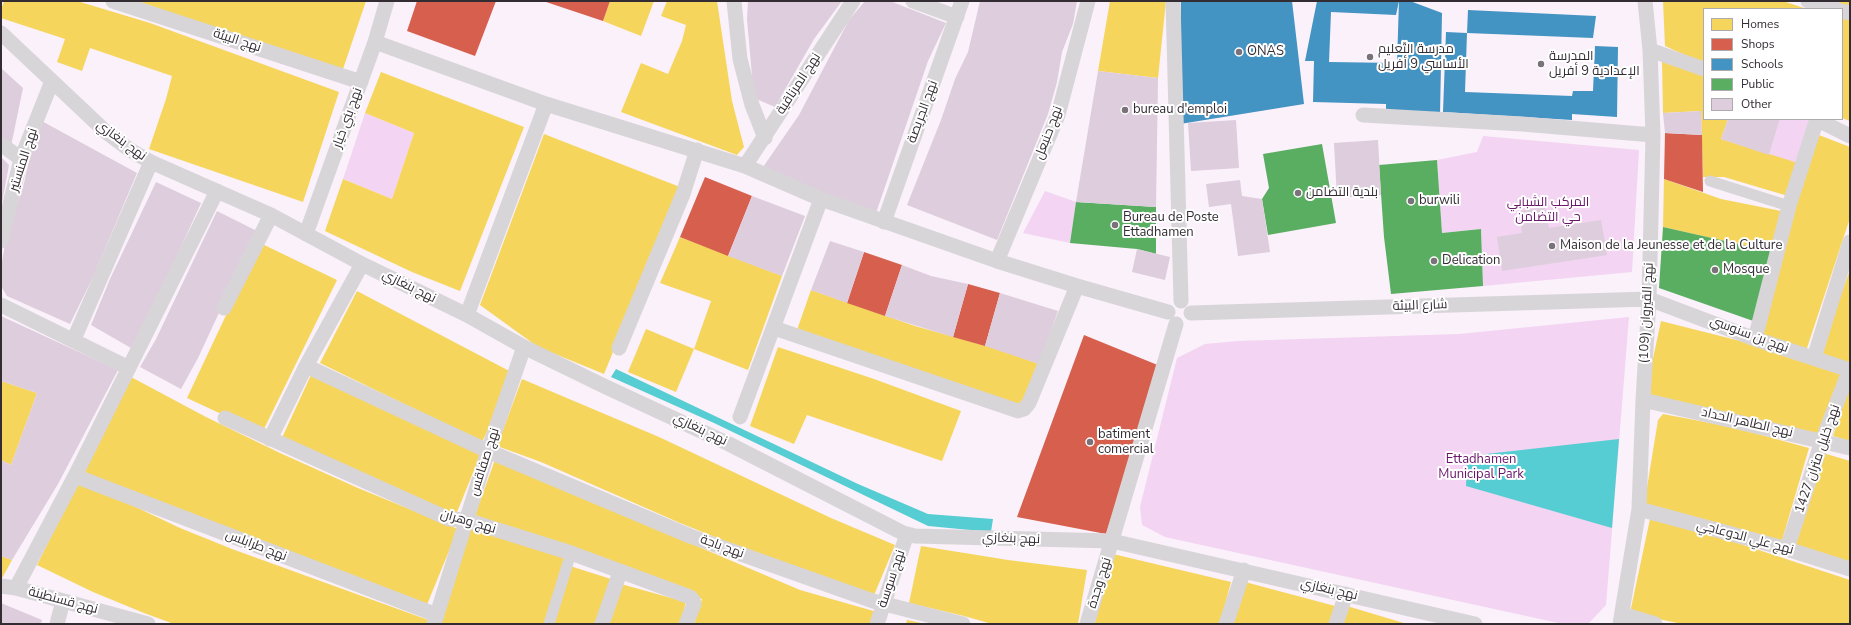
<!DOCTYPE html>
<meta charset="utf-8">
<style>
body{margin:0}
#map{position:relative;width:1851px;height:625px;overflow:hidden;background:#faf1fa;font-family:"Nunito Sans",sans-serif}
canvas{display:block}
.frame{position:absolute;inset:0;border:2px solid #332d33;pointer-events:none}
.legend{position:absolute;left:1703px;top:8px;width:140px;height:112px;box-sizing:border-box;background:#fff;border:1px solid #adabad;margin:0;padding:5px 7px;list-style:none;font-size:12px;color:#332d33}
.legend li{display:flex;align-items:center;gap:8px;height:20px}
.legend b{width:20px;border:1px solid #adabad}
</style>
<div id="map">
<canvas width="1851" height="625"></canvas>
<div class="frame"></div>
<ul class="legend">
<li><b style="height:11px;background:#f6d55c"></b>Homes</li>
<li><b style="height:11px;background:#d6604d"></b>Shops</li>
<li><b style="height:11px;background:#4393c3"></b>Schools</li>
<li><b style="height:11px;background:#5aae61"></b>Public</li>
<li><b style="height:11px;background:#decddd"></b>Other</li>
</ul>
</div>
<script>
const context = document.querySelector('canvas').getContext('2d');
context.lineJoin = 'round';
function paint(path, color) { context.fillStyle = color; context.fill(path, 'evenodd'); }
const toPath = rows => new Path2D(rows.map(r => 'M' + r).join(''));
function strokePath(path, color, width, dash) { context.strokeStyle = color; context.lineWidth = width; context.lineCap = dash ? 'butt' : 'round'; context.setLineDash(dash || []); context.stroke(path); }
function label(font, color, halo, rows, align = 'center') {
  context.font = font + ' "Nunito Sans",Cairo,sans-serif'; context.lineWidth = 4; context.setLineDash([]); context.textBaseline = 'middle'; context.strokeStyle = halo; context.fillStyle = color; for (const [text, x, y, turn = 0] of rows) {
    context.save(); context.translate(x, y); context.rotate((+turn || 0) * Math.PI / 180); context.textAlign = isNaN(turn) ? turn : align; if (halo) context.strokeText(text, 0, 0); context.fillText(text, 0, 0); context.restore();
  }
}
paint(toPath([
 [365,113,414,133,392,199,343,179],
 [1780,119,1811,119,1798,163,1769,155],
 [1483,136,1639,150,1632,272,1483,286,1481,229,1442,233,1437,160,1477,152],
 [1045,191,1076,202,1070,243,1023,233],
 [1629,317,1606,605,1588,624,1563,624,1165,537,1142,525,1140,507,1177,358,1205,344,1238,341,1459,334]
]), '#f3d4f2');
paint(toPath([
 [616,369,858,484,928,514,993,519,991,532,928,526,714,423,611,377],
 [1619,439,1612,528,1466,486,1467,465,1486,454]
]), '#56cdd2');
paint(toPath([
 [4,1,77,1,150,23,339,92,303,202,149,149,166,99,172,76,90,48,82,71,57,62,65,39,1,18,1,10],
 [137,1,366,1,342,72],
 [610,1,654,1,641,36,603,21],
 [667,1,717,1,732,101,744,147,737,155,621,112,641,63,668,74,682,41,686,25,661,16],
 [1110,1,1166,1,1158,78,1098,71],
 [1663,1,1783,1,1807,9,1704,9,1704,62,1691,58,1665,46],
 [1818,1,1850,1,1850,8],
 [1842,17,1850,19,1850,121,1842,118],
 [1662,61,1704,73,1704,119,1728,119,1721,139,1798,163,1788,196,1724,177,1703,177,1701,111,1663,113],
 [381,72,524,127,460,291,412,272,325,231,343,179,392,199,414,133,365,113],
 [544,134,680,187,604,374,538,347,480,305],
 [1819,135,1850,147,1850,218,1806,351,1759,338,1783,245],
 [1664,179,1721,199,1786,212,1774,252,1663,227],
 [680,237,782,276,748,370,694,349,711,301,660,283],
 [260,243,337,280,262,433,187,398],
 [1850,270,1850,369,1818,356],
 [811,290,915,326,997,349,1039,364,1020,409,797,330],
 [357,291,515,374,482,442,320,363],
 [1661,321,1756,345,1843,373,1820,439,1645,396],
 [646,329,694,349,676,392,628,372],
 [778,347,874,379,961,411,942,461,807,415,794,444,750,426],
 [311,375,481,453,455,517,281,440],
 [131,377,206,417,280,453,358,488,458,529,426,607,82,472],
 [522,379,659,437,831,518,895,545,872,600,680,523,541,462,497,446],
 [1,381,37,393,11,465,1,460],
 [1850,384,1850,441,1833,436],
 [1663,414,1732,427,1809,448,1781,544,1644,506,1658,420],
 [1823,453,1850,461,1850,563,1794,545],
 [495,460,800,590,877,612,873,624,694,624,702,599,475,515],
 [79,480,180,528,232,549,431,621,430,624,174,624,144,613,93,592,37,565],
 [1650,519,1713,535,1850,580,1850,624,1682,624,1630,613],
 [471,524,567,556,546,624,440,624],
 [921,546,1008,560,1087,570,1078,624,992,624,964,616,909,603],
 [1113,554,1231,582,1220,624,1094,624],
 [1,556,12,560,1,580],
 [570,566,611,579,597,624,552,624],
 [1245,582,1335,606,1329,624,1232,624],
 [621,584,686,602,680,624,609,624],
 [1347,606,1407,624,1341,624],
 [907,620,921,623,921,624,906,624]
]), '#f6d55c');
paint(toPath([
 [417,1,496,1,475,56,407,31],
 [543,1,610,1,603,21],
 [1665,133,1702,135,1703,192,1664,179],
 [705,177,752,196,728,256,680,237],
 [864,252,902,265,885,316,847,303],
 [968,284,1000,293,985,346,953,337],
 [1084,335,1160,366,1106,534,1017,517]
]), '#d6604d');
paint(toPath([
 [1181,1,1292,1,1304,104,1180,124],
 [1317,1,1399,1,1396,15,1331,12,1329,62,1397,63,1399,1,1410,1,1442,13,1440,115,1386,114,1386,104,1313,102,1314,61,1305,61],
 [1468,10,1596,16,1593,38,1467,33],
 [1446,32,1467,33,1465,92,1572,96,1573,91,1593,91,1595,46,1618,47,1617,117,1572,114,1572,120,1443,112]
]), '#4393c3');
paint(toPath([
 [1322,144,1336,223,1268,235,1262,199,1269,188,1263,154],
 [1437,160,1442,233,1481,229,1483,286,1391,294,1384,237,1379,165],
 [1076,202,1156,207,1156,254,1137,249,1070,243],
 [1663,227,1774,252,1759,323,1659,288]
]), '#5aae61');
paint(toPath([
 [748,1,842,1,814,39,775,107,754,98,747,19],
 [865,1,890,1,946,23,928,61,875,216,761,170,799,115,849,20],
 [980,1,1077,1,1073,24,1062,52,1057,82,1048,114,997,240,907,205,941,120,955,79,968,52],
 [1,68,23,88,11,146,1,138],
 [1098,71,1158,78,1156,207,1076,202],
 [1701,111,1702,135,1665,133,1663,113],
 [38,119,137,173,94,275,70,324,7,296,1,286,1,267,6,239,24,183],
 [1728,119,1780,119,1769,155,1721,139],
 [1236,120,1239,168,1191,171,1188,123],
 [1378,140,1381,195,1337,198,1334,143],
 [1,157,9,165,2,203,1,203],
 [1240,180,1242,196,1262,199,1270,252,1238,256,1231,204,1209,207,1206,184],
 [156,182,201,203,169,273,131,348,91,325,110,279],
 [752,196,805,216,782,276,728,256],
 [1545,207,1549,228,1601,220,1607,255,1502,271,1497,237,1522,233,1519,211],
 [217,211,257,231,198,358,181,389,140,367,156,339],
 [830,241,864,252,847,303,811,290],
 [1137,249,1170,257,1165,280,1132,272],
 [902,265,931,276,968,284,953,337,885,316],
 [1000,293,1058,311,1039,364,985,346],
 [1,316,118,370,58,484,12,560,1,556,1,460,11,465,37,393,1,381],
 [1,603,42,620,41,624,1,624]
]), '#decddd');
strokePath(toPath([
 [1710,181,1789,206],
 [549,624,571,553]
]), '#d8d5d8', 11);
strokePath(toPath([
 [113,1,361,82],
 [734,1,740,59,752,105,765,138],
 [913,1,957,17],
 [1173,1,1181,301],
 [1808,1,1836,9],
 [1842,11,1850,13],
 [1,33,106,132,130,150,151,162,271,215,362,264,467,315,524,347,606,387,729,444,903,533,915,536,1112,541,1475,624],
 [375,42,546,104,745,166,821,199,997,261,1077,286,1168,312],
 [1650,50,1704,69],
 [1363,115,1522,124,1653,135],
 [1816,119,1850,136],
 [1,144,21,159],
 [745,166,853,1],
 [884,222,962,1],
 [306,234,375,42,387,1],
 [1,241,21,159,52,81],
 [997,261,1058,115,1088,1],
 [1,305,129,368],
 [224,308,271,215],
 [1191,313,1649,299,1755,339,1850,370],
 [467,315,546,104],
 [774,328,1018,411,1024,409,1029,403,1077,286],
 [74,339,151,162],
 [1755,339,1789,206,1817,119],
 [619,348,683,194,697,150],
 [1814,358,1850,242],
 [306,366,488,451,690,536,873,601,963,624],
 [1643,400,1850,448],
 [740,417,821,199],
 [225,418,449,519,466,520,571,553,690,597,693,600,694,604,686,624],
 [270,439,306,366,362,264],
 [75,476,437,615],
 [1639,509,1787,549,1850,569],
 [1787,549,1822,441,1850,369],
 [1,586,16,588,148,624],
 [16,588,75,476,217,191],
 [1622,614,1655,624],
 [57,624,63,601],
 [434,624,488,451,524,347],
 [602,624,620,572],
 [877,624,907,534],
 [1087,624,1176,324],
 [1226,624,1244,570],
 [1336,624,1346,594],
 [1620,624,1639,509,1643,400,1649,299,1653,135,1650,50,1645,1]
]), '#d8d5d8', 15);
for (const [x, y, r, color] of [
 [1239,52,4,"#797279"],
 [1370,57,4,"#797279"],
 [1541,64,4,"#797279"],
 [1125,110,4,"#797279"],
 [1298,193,4,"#797279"],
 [1411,201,4,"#797279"],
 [1115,225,4,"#797279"],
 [1552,246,4,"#797279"],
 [1434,261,4,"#797279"],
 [1715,270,4,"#797279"],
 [1090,442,4,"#797279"]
]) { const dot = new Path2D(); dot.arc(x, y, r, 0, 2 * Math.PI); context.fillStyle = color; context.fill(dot); strokePath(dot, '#fff', 1.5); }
label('13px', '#332d33', '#fff', [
 ["نهج البيئة",237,41,18],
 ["نهج المرناقية",799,84,-57],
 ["نهج الجريصة",923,112,-70],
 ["نهج بني خيار",348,118,-70],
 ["نهج حنبعل",1049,133,-69],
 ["نهج بنغازي",121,141,36],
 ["نهج المنستير",24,160,-72],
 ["نهج بنغازي",409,287,26],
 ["شارع البيئة",1420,306,-2],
 ["نهج القيروان (109)",1647,313,-87],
 ["نهج بن سنوسي",1749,335,20],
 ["نهج الطاهر الحداد",1747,423,13],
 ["نهج بنغازي",700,430,25],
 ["نهج خليل متران 1427",1818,459,-71],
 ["نهج صفاقس",485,462,-72],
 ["نهج وهران",468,522,16],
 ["نهج علي الدوعاجي",1745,538,15],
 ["نهج بنغازي",1011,539,2],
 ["نهج طرابلس",256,546,21],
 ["نهج باجة",722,547,20],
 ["نهج سوسة",892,579,-71],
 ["نهج وجدة",1100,583,-73],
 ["نهج بنغازي",1329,590,13],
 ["نهج قسنطينة",63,601,15]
]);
label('13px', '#332d33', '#fff', [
 ["مدرسة التّعليم",1378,50],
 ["الأساسي 9 أفريل",1378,65],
 ["ONAS",1247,52],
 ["المدرسة",1549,57],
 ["الإعدادية 9 أفريل",1549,72],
 ["bureau d'emploi",1133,110],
 ["بلدية التضامن",1306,193],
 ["burwili",1419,201],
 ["Bureau de Poste",1123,218],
 ["Ettadhamen",1123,233],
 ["Maison de la Jeunesse et de la Culture",1560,246],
 ["Delication",1442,261],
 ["Mosque",1723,270],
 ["batiment",1098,435],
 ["comercial",1098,450]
], 'left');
label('13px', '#691569', '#fff', [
 ["المركب الشبابي",1548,203],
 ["حي التضامن",1548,218],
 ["Ettadhamen",1481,460],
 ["Municipal Park",1481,475]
]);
</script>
